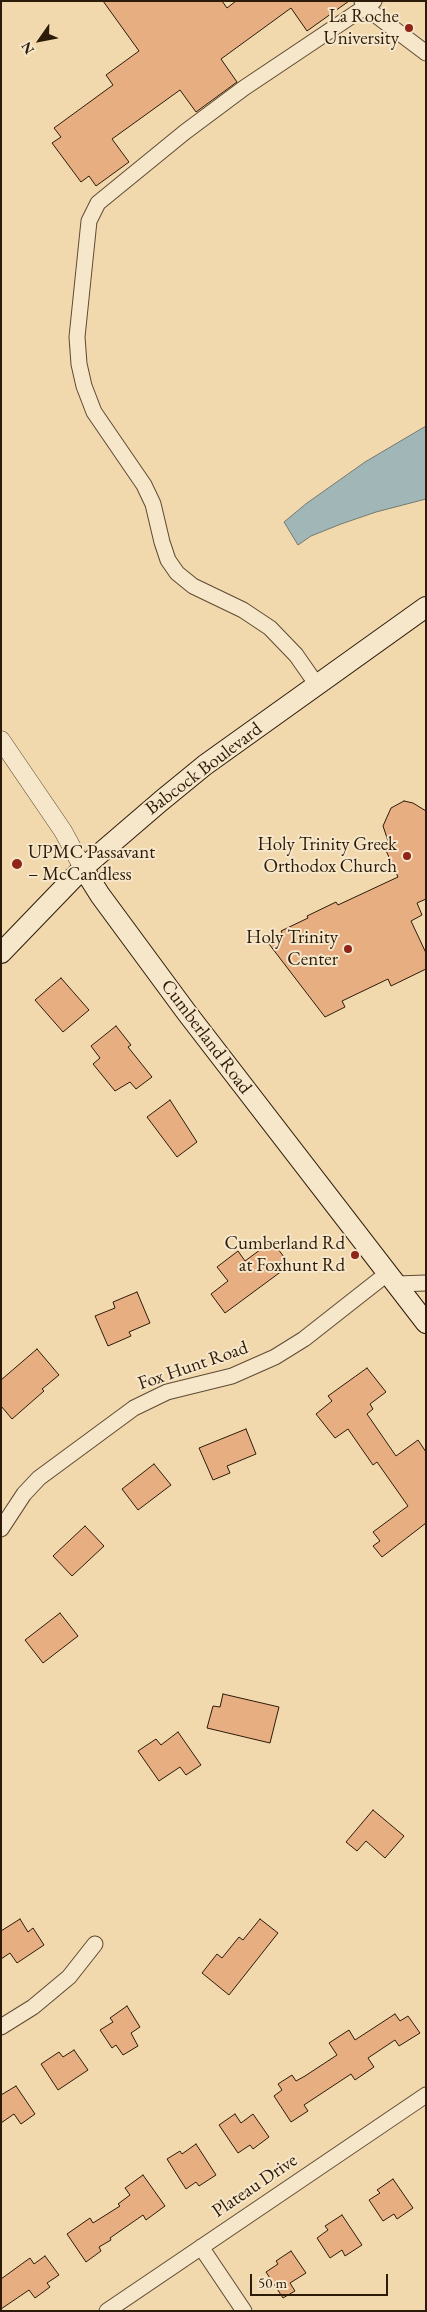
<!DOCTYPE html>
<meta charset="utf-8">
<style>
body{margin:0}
#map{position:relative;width:427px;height:2312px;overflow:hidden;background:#f1d9ad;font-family:"EB Garamond",serif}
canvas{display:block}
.frame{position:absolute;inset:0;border:2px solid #2d1b0a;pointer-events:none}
.north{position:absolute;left:15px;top:15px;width:50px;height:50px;-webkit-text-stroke:4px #f6e6ca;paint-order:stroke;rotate:237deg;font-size:14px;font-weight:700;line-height:20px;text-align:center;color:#2d1b0a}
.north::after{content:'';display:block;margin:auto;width:18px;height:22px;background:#2d1b0a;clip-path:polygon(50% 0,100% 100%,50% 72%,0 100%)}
.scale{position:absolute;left:250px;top:2274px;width:138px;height:22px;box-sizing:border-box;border:2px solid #2d1b0a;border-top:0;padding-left:6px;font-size:15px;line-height:18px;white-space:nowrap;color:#2d1b0a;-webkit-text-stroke:4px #f6e6ca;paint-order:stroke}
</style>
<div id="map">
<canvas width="427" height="2312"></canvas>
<div class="frame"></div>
<div class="north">N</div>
<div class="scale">50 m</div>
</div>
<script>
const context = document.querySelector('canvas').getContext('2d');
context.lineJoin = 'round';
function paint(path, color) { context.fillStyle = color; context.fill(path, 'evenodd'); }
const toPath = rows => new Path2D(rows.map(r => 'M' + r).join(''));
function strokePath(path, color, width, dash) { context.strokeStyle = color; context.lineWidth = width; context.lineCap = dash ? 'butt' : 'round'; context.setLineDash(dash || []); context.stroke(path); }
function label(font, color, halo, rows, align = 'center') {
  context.font = font + ' "EB Garamond",serif'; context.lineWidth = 4; context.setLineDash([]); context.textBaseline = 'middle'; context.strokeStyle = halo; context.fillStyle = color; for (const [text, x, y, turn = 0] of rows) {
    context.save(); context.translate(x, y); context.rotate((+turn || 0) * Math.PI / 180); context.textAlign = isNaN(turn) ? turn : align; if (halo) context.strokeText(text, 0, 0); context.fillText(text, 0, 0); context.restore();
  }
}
const water = toPath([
 [426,426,426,499,376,512,341,524,311,536,298,545,284,522,307,503,365,462,426,426]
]);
paint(water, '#a1b7b7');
strokePath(water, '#737972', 1);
const building = toPath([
 [103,1,222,1,227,8,236,1,349,1,307,31,291,8,221,59,237,82,196,112,180,90,112,139,129,162,96,186,89,176,81,182,52,143,61,137,54,128,113,85,106,75,139,51,103,1],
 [404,801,413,803,426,811,426,899,417,903,422,915,411,921,426,953,426,969,391,986,388,979,342,1001,345,1007,325,1017,269,944,284,937,281,931,308,918,307,916,336,902,338,905,398,877,383,844,388,841,383,826,391,808,404,801],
 [61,978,89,1010,63,1032,35,1000,61,978],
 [116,1026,131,1045,128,1047,152,1077,136,1089,130,1082,115,1091,93,1064,100,1058,91,1046,116,1026],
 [170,1100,197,1142,177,1157,147,1117,170,1100],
 [272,1241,290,1265,225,1313,211,1294,228,1281,217,1267,238,1251,245,1261,272,1241],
 [137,1292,150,1323,129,1332,131,1336,108,1346,95,1316,115,1308,113,1302,137,1292],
 [37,1349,59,1375,42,1389,44,1391,12,1419,1,1406,1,1380,37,1349],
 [367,1368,386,1392,370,1404,373,1409,367,1414,396,1456,418,1440,426,1452,426,1523,382,1557,373,1546,380,1541,373,1532,408,1506,377,1462,373,1465,348,1429,335,1438,316,1414,332,1401,328,1396,367,1368],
 [246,1429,256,1454,227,1466,230,1473,213,1480,199,1448,246,1429],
 [154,1464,171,1485,138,1510,122,1489,154,1464],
 [85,1526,104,1546,72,1576,53,1556,85,1526],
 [60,1613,78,1636,43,1663,25,1640,60,1613],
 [223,1694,279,1707,270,1743,207,1728,213,1706,220,1707,223,1694],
 [178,1732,201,1765,186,1775,180,1767,159,1781,138,1751,156,1739,161,1745,178,1732],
 [373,1810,404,1836,385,1858,366,1841,357,1851,346,1842,373,1810],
 [20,1919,28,1932,33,1928,44,1945,17,1963,10,1953,1,1959,1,1931,20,1919],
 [260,1919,278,1933,229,1995,202,1973,217,1954,222,1958,239,1937,243,1940,260,1919],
 [127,2006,140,2027,131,2033,138,2046,123,2055,116,2045,112,2048,100,2030,113,2022,110,2018,127,2006],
 [395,2014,400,2021,408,2016,420,2033,399,2046,395,2040,368,2058,374,2067,355,2080,351,2074,304,2105,308,2111,291,2122,274,2096,282,2090,278,2084,292,2075,296,2081,305,2076,337,2055,329,2043,349,2030,355,2040,395,2014],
 [74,2050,88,2070,58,2090,41,2064,59,2052,63,2057,74,2050],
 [16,2086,35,2114,21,2124,14,2114,1,2123,1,2095,16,2086],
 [235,2114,241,2123,253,2114,269,2137,253,2149,250,2145,238,2153,219,2125,235,2114],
 [196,2144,216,2175,199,2186,196,2182,186,2189,167,2159,180,2151,182,2154,196,2144],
 [143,2175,165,2206,146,2220,143,2215,110,2238,111,2240,99,2247,101,2251,86,2262,67,2234,90,2218,93,2223,120,2206,118,2204,130,2195,125,2188,143,2175],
 [393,2179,413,2208,397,2219,394,2214,383,2221,369,2200,380,2193,377,2190,393,2179],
 [342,2215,362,2245,345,2256,342,2250,330,2258,317,2238,328,2230,325,2226,342,2215],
 [291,2251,306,2273,290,2283,295,2291,283,2298,266,2272,278,2264,276,2261,291,2251],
 [45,2256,59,2275,47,2283,50,2287,35,2298,29,2290,1,2309,1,2279,30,2258,34,2264,45,2256]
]);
paint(building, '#e6ae81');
strokePath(building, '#2d1b0a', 1);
const minor = toPath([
 [362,1,365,7,426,53],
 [317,685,296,655,270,628,243,610,193,586,177,573,168,560,162,542,153,504,144,485,94,412,84,386,79,364,77,337,89,221,98,203,185,132,244,88,374,1],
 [396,1284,426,1283],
 [1,1529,24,1494,39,1478,134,1408,167,1392,232,1376,275,1357,304,1339,388,1273],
 [1,2027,33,2007,69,1977,95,1944],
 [201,2247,244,2311],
 [107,2311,426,2095]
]);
const tertiary = toPath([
 [1,740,63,831,83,868]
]);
const secondary = toPath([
 [83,868,100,895,187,1013,426,1323],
 [1,953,83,868,161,801,205,765,426,607]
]);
strokePath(minor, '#5e4a33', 17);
strokePath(tertiary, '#5e4a33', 19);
strokePath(secondary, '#2d1b0a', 22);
strokePath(minor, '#f6e6ca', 15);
strokePath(tertiary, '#f6e6ca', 18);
strokePath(secondary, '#f6e6ca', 20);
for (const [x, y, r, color] of [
 [409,28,5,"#8f2418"],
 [407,856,5,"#8f2418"],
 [17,864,6,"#8f2418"],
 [348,949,5,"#8f2418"],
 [355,1255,5,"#8f2418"]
]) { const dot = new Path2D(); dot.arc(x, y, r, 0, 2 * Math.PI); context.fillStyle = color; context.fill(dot); strokePath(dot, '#f6e6ca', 2); }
label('19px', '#2d1b0a', '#f6e6ca', [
 ["La Roche",399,17],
 ["University",399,39],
 ["Holy Trinity Greek",397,845],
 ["Orthodox Church",397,867],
 ["UPMC Passavant",28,853,"left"],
 ["– McCandless",28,875,"left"],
 ["Holy Trinity",338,938],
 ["Center",338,960],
 ["Cumberland Rd",345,1244],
 ["at Foxhunt Rd",345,1266]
], 'right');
label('19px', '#2d1b0a', '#f6e6ca', [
 ["Babcock Boulevard",204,769,-37],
 ["Cumberland Road",206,1037,53],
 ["Fox Hunt Road",193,1366,-19],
 ["Plateau Drive",255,2186,-34]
]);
</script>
